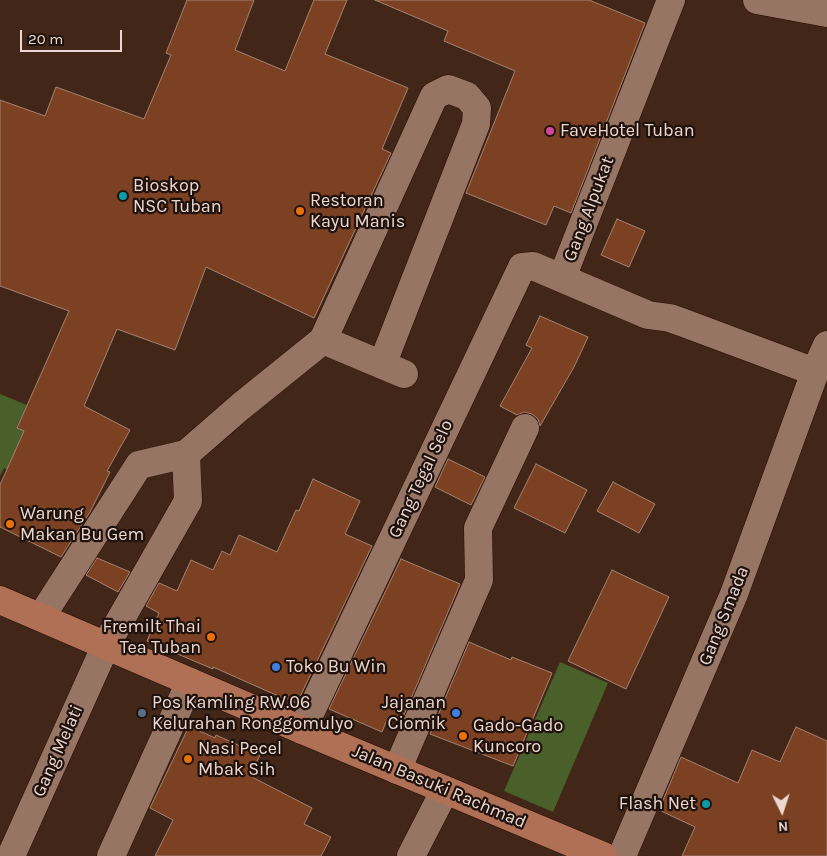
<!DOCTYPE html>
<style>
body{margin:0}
#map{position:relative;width:827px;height:856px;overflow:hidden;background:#422618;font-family:Karla,sans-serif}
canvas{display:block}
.north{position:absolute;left:757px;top:786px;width:50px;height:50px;-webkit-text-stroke:4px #1f120c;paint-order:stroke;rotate:176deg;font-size:14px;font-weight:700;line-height:20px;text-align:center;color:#ecd8d0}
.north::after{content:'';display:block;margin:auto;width:18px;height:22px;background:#ecd8d0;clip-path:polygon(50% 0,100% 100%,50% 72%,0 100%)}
.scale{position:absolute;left:20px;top:30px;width:102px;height:22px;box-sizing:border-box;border:2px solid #ecd8d0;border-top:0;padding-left:6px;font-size:15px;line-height:18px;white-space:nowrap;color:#ecd8d0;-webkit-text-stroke:4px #1f120c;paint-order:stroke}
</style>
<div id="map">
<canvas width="827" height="856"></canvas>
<div class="north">N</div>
<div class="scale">20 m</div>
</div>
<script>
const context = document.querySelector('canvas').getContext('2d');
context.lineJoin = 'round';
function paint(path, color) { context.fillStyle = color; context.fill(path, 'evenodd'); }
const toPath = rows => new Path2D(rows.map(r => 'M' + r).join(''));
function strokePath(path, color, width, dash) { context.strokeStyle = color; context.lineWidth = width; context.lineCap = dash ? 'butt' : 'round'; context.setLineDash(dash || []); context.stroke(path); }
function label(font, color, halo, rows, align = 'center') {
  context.font = font + ' Karla,sans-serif'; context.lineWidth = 4.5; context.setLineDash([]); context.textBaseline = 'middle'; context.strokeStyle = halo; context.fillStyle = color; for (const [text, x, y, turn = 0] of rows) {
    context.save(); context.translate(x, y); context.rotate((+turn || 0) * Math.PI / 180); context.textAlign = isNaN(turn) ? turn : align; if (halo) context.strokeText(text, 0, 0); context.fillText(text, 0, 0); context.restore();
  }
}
paint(toPath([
 [0,394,27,405,17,427,57,444,39,484,4,468,0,476],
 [560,662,608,683,553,812,504,791]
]), '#49602a');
const building = toPath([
 [187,0,254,0,235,50,285,71,314,0,347,0,325,54,408,88,382,149,391,153,314,318,206,267,175,350,117,329,84,406,130,430,107,471,110,472,90,512,61,557,0,527,0,485,24,431,17,428,69,311,0,286,0,100,45,116,56,87,144,119,171,55,166,53,187,0],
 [375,0,589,0,645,23,571,213,554,206,546,225,466,193,515,71,444,41,448,31,375,0],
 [617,219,645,231,629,267,601,255,617,219],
 [540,316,588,337,574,367,540,426,538,419,532,414,524,412,517,415,500,406,532,348,526,345,540,316],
 [448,459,485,477,471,505,435,487,448,459],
 [536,464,587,490,565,533,514,508,536,464],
 [313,479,360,501,345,534,372,546,297,703,286,698,285,699,213,667,213,669,147,641,159,613,146,606,159,583,177,591,191,560,213,570,222,551,230,555,239,535,277,552,296,510,299,511,313,479],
 [613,482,655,504,639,533,597,511,613,482],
 [97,558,130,572,118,592,86,575,97,558],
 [401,559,460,584,401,722,388,717,382,732,329,709,401,559],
 [612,570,669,597,626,689,568,661,612,570],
 [469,642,511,660,512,657,552,673,513,766,430,734,469,642],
 [189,726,215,738,216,735,260,755,250,776,312,808,304,824,331,837,321,856,155,856,173,820,150,808,189,726],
 [796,727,827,741,827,856,682,856,695,827,659,810,681,757,738,783,752,750,780,762,796,727]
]);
paint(building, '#7b4122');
strokePath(building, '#a58372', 1);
const minor = toPath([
 [757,0,827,13],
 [562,278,671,0],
 [323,340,404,374],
 [41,617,139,465,186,454,240,407,323,340,434,96,448,89,467,96,477,108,476,124,382,365],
 [302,730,522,267,533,266,648,315,670,318,684,323,815,372],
 [397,770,479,580,478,528,525,428],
 [11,856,106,645,188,501,186,454],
 [111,856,190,682],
 [411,856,445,790],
 [622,856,734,594,815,372,827,345]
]);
const major = toPath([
 [0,600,302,730,603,856]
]);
strokePath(minor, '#270d02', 29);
strokePath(major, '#270d02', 29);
strokePath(minor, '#977565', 28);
strokePath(major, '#b07056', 28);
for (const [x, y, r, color] of [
 [550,131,5,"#d1479c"],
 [123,196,5,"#0f9aa8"],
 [300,211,5,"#e8710a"],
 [10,524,5,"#e8710a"],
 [211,637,5,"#e8710a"],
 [276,667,5,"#3f7fe0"],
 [142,713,5,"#5c6f8a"],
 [456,713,5,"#3f7fe0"],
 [463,736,5,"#e8710a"],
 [188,759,5,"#e8710a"],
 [706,804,5,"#0f9aa8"]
]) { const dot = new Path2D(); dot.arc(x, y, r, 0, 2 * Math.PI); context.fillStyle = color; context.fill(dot); strokePath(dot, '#1f120c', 2); }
label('18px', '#ecd8d0', '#1f120c', [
 ["FaveHotel Tuban",560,131],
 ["Bioskop",133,186],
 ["NSC Tuban",133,207],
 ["Restoran",310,201],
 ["Kayu Manis",310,222],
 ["Warung",20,514],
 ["Makan Bu Gem",20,535],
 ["Fremilt Thai",201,627,"right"],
 ["Tea Tuban",201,648,"right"],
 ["Toko Bu Win",286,667],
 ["Pos Kamling RW.06",152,703],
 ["Kelurahan Ronggomulyo",152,724],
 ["Jajanan",446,703,"right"],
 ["Ciomik",446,724,"right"],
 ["Gado-Gado",473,726],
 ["Kuncoro",473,747],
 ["Nasi Pecel",198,749],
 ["Mbak Sih",198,770],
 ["Flash Net",696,804,"right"]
], 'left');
label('18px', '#ecd8d0', '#1f120c', [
 ["Gang Alpukat",589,209,-69],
 ["Gang Tegal Selo",421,479,-65],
 ["Gang Smada",724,616,-68],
 ["Gang Melati",58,751,-66],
 ["Jalan Basuki Rachmad",439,787,23]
]);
</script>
